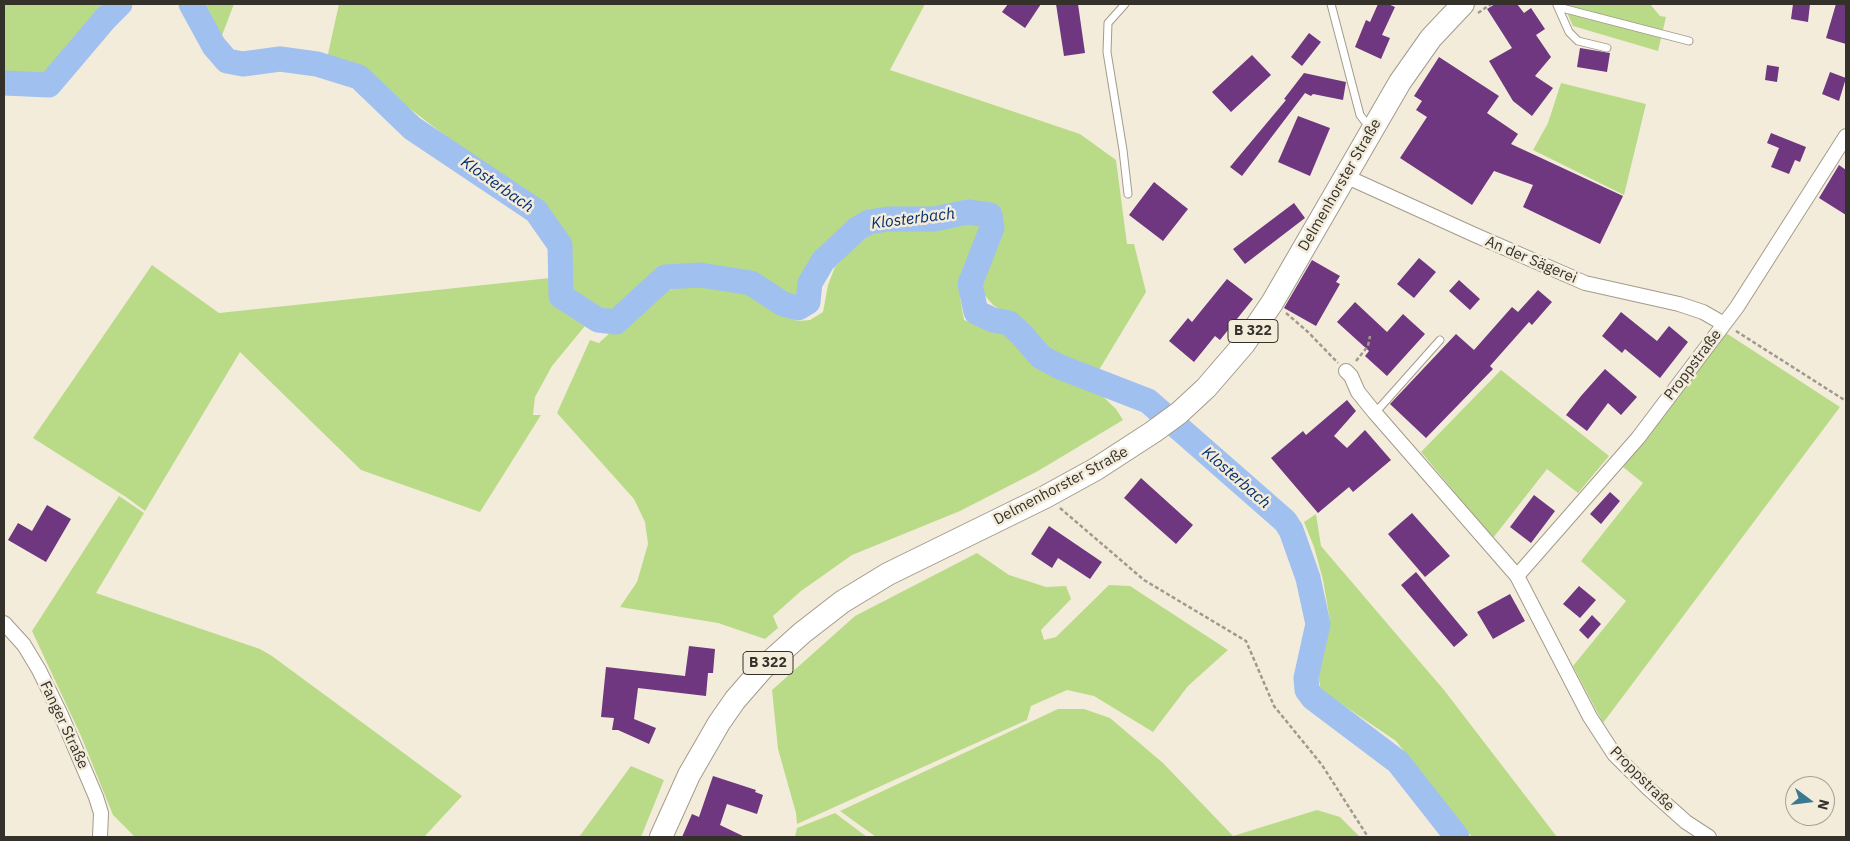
<!DOCTYPE html>
<meta charset="utf-8">
<style>
body{margin:0}
#map{position:relative;width:1850px;height:841px;overflow:hidden;background:#f4ecdb;font-family:"IBM Plex Sans",sans-serif}
canvas{display:block}
.frame{position:absolute;inset:0;border:5px solid #34312b;pointer-events:none}
.north{position:absolute;left:1785px;top:776px;width:50px;height:50px;box-sizing:border-box;background:#f4ecdb;border:1px solid #a7a195;border-radius:50%;rotate:105deg;font-size:14px;font-weight:700;line-height:20px;text-align:center;color:#34312b}
.north::after{content:'';display:block;margin:auto;width:18px;height:22px;background:#3b798e;clip-path:polygon(50% 0,100% 100%,50% 72%,0 100%)}
</style>
<div id="map">
<canvas width="1850" height="841"></canvas>
<div class="frame"></div>
<div class="north">N</div>
</div>
<script>
const context = document.querySelector('canvas').getContext('2d');
context.lineJoin = 'round';
function paint(path, color) { context.fillStyle = color; context.fill(path, 'evenodd'); }
const toPath = rows => new Path2D(rows.map(r => 'M' + r).join(''));
function strokePath(path, color, width, dash) { context.strokeStyle = color; context.lineWidth = width; context.lineCap = dash ? 'butt' : 'round'; context.setLineDash(dash || []); context.stroke(path); }
function label(font, color, halo, rows, align = 'center') {
  context.font = font + ' "IBM Plex Sans",sans-serif'; context.lineWidth = 5; context.setLineDash([]); context.textBaseline = 'middle'; context.strokeStyle = halo; context.fillStyle = color; for (const [text, x, y, turn = 0] of rows) {
    context.save(); context.translate(x, y); context.rotate((+turn || 0) * Math.PI / 180); context.textAlign = isNaN(turn) ? turn : align; if (halo) context.strokeText(text, 0, 0); context.fillText(text, 0, 0); context.restore();
  }
}
paint(toPath([
 [4,4,102,4,44,76,4,75],
 [200,4,234,4,221,38,204,11],
 [339,4,925,4,890,70,1080,134,1116,160,1127,244,1134,244,1146,292,1096,375,1075,368,1053,355,1026,327,993,305,981,291,989,262,999,236,999,216,986,207,923,214,877,213,831,244,811,263,805,282,806,292,796,297,758,279,707,273,668,273,621,315,603,317,567,295,565,242,541,208,364,74,326,63],
 [1563,4,1650,4,1660,16,1666,17,1658,51,1573,26],
 [1561,83,1646,104,1624,195,1533,150,1548,123],
 [977,220,981,227,963,268,960,297,964,320,1005,334,1035,366,1073,384,1098,392,1116,409,1123,420,1038,471,960,511,852,555,801,591,773,616,778,628,765,639,718,623,620,607,637,582,648,544,645,522,634,499,557,413,590,340,599,343,639,306,661,291,698,285,737,288,755,297,778,314,798,321,810,320,823,312,828,285,835,267,857,244,872,234,896,229,926,229],
 [152,265,219,313,550,278,551,294,559,306,585,326,552,366,535,397,533,415,541,415,480,512,361,470,240,352,145,511,126,497,33,438],
 [1726,333,1840,407,1603,723,1573,666,1626,601,1581,561,1643,483,1623,467],
 [1501,370,1609,456,1578,493,1547,469,1493,538,1421,452],
 [119,496,144,513,96,593,260,649,272,656,462,796,424,837,135,837,113,815,81,736,32,631],
 [1316,514,1321,546,1444,690,1557,837,1472,837,1396,741,1321,690,1318,676,1330,621,1323,580,1314,547,1304,522],
 [977,553,1009,575,1046,587,1066,586,1071,599,1041,630,1044,640,1056,637,1109,585,1130,586,1228,650,1188,686,1153,732,1094,696,1067,690,1031,706,1027,720,797,824,796,813,778,749,772,690,855,616],
 [1058,709,1084,709,1110,718,1163,763,1233,836,1317,810,1340,817,1360,837,876,837,840,811],
 [631,766,664,780,641,837,579,837],
 [835,813,867,837,795,837,797,828]
]), '#b9db87');
strokePath(toPath([
 [191,4,214,46,227,61,243,64,280,59,317,64,359,77,412,128,536,211,560,245,561,296,598,320,616,322,665,277,700,275,751,283,783,304,798,308,808,302,810,283,823,261,857,229,869,222,888,219,934,219,968,212,990,215,992,228,970,284,976,312,993,320,1009,323,1022,335,1041,357,1060,367,1148,401,1285,521,1291,530,1308,578,1318,624,1306,678,1307,690,1313,698,1398,762,1457,837],
 [4,83,49,85,105,19,120,4]
]), '#a0c0f0', 25);
paint(toPath([
 [1008,4,1041,4,1025,28,1002,12],
 [1056,4,1078,4,1085,53,1064,56],
 [1378,4,1388,4,1395,7,1382,35,1390,38,1381,59,1355,47,1366,20,1370,22],
 [1495,4,1517,4,1524,13,1531,8,1545,29,1536,35,1551,57,1535,76,1553,88,1532,116,1513,101,1489,61,1512,48,1487,9],
 [1793,4,1810,4,1808,22,1791,19],
 [1836,4,1846,4,1846,44,1826,38],
 [1309,33,1321,42,1302,66,1291,57],
 [1580,48,1610,53,1607,72,1577,67],
 [1252,55,1271,75,1231,112,1212,92],
 [1439,57,1499,96,1487,113,1518,134,1511,144,1623,196,1600,244,1523,207,1533,185,1494,171,1472,205,1400,158,1427,117,1416,110,1422,101,1414,96],
 [1767,65,1779,67,1777,82,1765,80],
 [1830,72,1846,78,1839,101,1822,94],
 [1304,73,1346,82,1343,100,1313,94,1311,96,1305,93,1242,176,1230,167,1286,100,1284,99],
 [1298,116,1330,128,1310,176,1278,162],
 [1771,133,1806,147,1800,162,1795,160,1789,174,1771,167,1779,148,1767,143],
 [1839,165,1846,170,1846,215,1819,198],
 [1154,182,1188,209,1163,241,1129,215],
 [1294,203,1305,218,1245,264,1233,249],
 [1419,258,1436,272,1414,298,1397,284],
 [1312,260,1340,276,1336,282,1340,284,1316,326,1284,308],
 [1227,279,1253,299,1220,340,1215,336,1194,362,1169,341,1188,318,1192,322],
 [1459,280,1480,299,1470,310,1449,291],
 [1538,290,1552,302,1532,325,1529,322,1490,366,1493,369,1426,438,1390,404,1456,334,1474,350,1512,307,1518,312],
 [1355,302,1387,332,1403,314,1425,334,1387,376,1365,356,1369,351,1337,322],
 [1621,312,1657,341,1669,326,1688,342,1660,378,1625,349,1622,353,1602,336],
 [1605,369,1637,397,1621,415,1608,403,1587,431,1566,415,1581,396],
 [1347,400,1356,411,1334,436,1347,448,1365,430,1391,460,1353,492,1349,487,1318,513,1271,458,1303,431,1306,435],
 [1141,478,1193,525,1176,544,1124,498],
 [1610,492,1620,501,1601,524,1590,514],
 [1534,495,1555,511,1531,543,1510,527],
 [47,505,71,519,46,562,8,540,18,523,32,531],
 [1412,513,1450,556,1425,577,1388,534],
 [1049,526,1102,562,1090,579,1058,558,1052,568,1031,554],
 [1416,572,1468,635,1454,647,1401,585],
 [1579,586,1596,600,1580,618,1563,604],
 [1510,594,1525,621,1493,639,1477,612],
 [1592,615,1601,624,1588,639,1579,630],
 [689,646,715,649,713,673,708,673,706,696,638,688,634,719,656,728,649,744,618,730,612,730,614,718,601,717,606,667,685,676],
 [713,776,756,790,755,792,763,795,757,814,727,804,720,825,745,837,682,837,692,814,699,817]
]), '#6e377f');
const lane = toPath([
 [1125,4,1108,23,1107,52,1123,150,1128,194],
 [1331,4,1360,115,1370,128],
 [1557,5,1569,32,1578,41,1607,48],
 [1558,7,1689,41],
 [1375,413,1440,340]
]);
const street = toPath([
 [1345,176,1475,235,1585,283,1679,304,1703,312,1724,324],
 [1346,371,1351,376,1358,392,1375,413,1517,576,1590,717,1614,754,1649,789,1686,822,1709,837],
 [1517,576,1638,438,1737,307,1846,136],
 [4,623,24,645,39,670,61,715,96,797,101,813,100,837]
]);
const primary = toPath([
 [661,837,689,775,719,723,735,700,762,669,802,633,842,602,888,574,1045,497,1096,469,1153,432,1179,413,1206,388,1244,344,1272,303,1400,82,1431,38,1463,4]
]);
strokePath(lane, '#a39b8b', 9);
strokePath(street, '#a39b8b', 16);
strokePath(primary, '#a39b8b', 24);
strokePath(toPath([
 [1478,13,1491,4],
 [1286,313,1308,332,1338,363],
 [1736,331,1846,401],
 [1356,361,1368,346,1370,336],
 [1060,508,1144,580,1246,641,1274,706,1322,765,1368,837]
]), '#a09a8e', 2.5, [4, 2.5]);
strokePath(lane, '#fff', 7);
strokePath(street, '#fff', 14);
strokePath(primary, '#fff', 22);
for (const [x, y, w] of [
 [1253,331,50],
 [768,663,50]
]) { const box = new Path2D(); box.roundRect(x - w / 2, y - 11.5, w, 23, 4); context.fillStyle = '#f4ecdb'; context.fill(box); strokePath(box, '#34312b', 1); }
label('bold 14px', '#34312b', null, [
 ["B 322",1253,331],
 ["B 322",768,663]
]);
label('15px', '#34312b', '#f4ecdb', [
 ["Delmenhorster Straße",1340,185,-60],
 ["An der Sägerei",1531,260,23],
 ["Proppstraße",1693,365,-53],
 ["Delmenhorster Straße",1061,486,-28],
 ["Fanger Straße",64,725,65],
 ["Proppstraße",1642,779,45]
]);
label('italic 16px', '#002e71', '#f4ecdb', [
 ["Klosterbach",497,185,35],
 ["Klosterbach",913,219,-7],
 ["Klosterbach",1236,478,41]
]);
</script>
